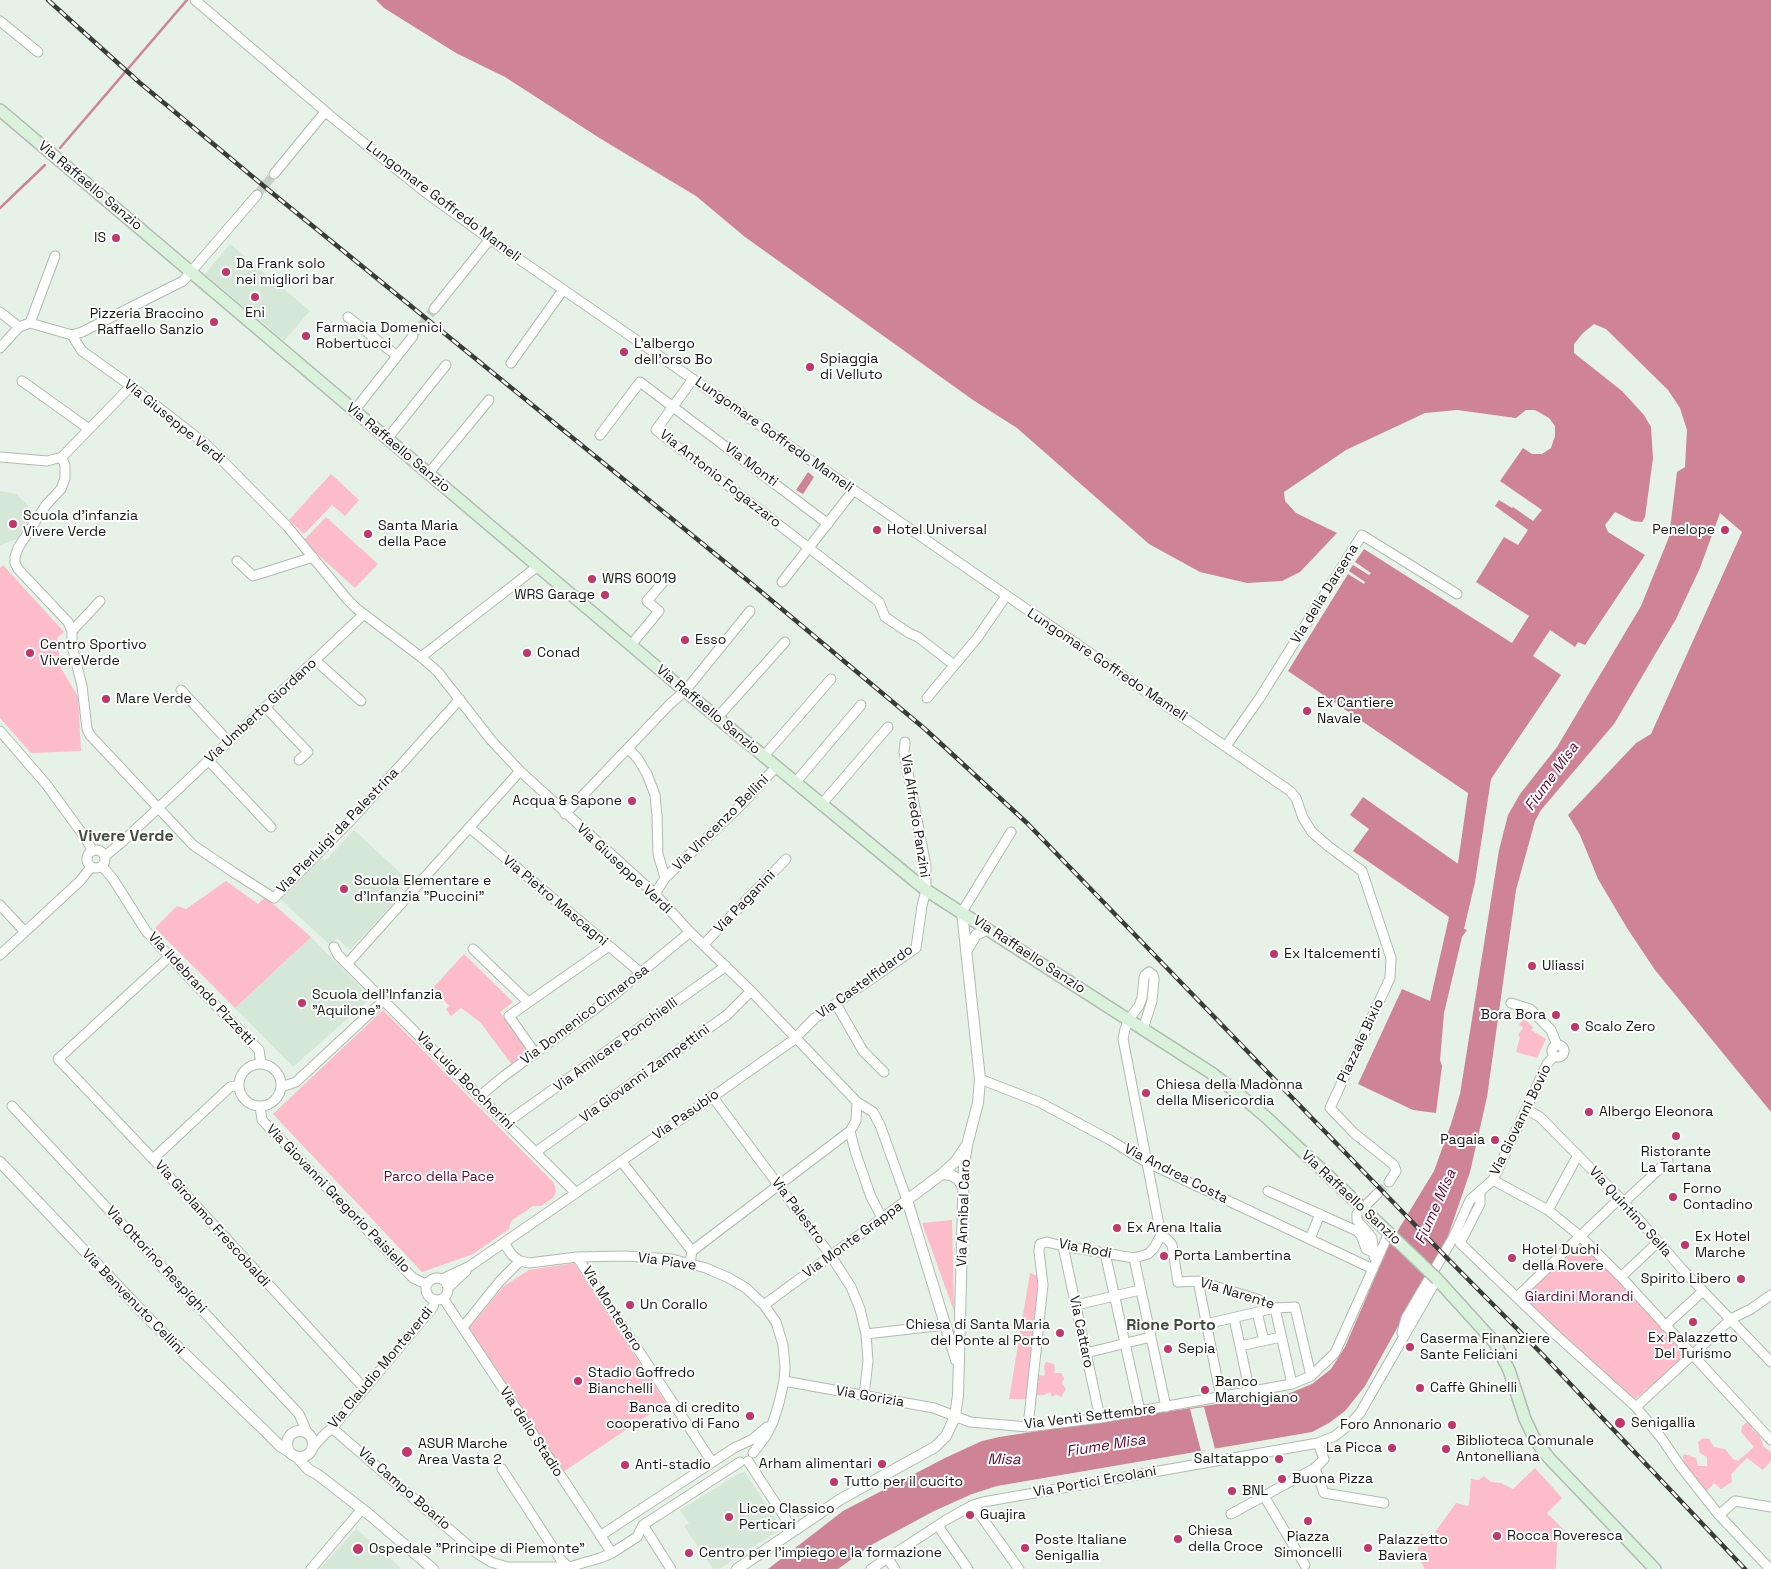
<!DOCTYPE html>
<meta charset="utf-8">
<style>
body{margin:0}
canvas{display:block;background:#e6f1e7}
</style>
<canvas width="1771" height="1569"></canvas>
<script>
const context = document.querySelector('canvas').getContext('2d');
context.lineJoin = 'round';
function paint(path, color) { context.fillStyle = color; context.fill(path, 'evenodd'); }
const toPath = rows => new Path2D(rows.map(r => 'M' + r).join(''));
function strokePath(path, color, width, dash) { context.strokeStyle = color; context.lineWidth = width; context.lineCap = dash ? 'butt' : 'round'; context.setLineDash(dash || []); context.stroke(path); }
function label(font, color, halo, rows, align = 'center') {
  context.font = font + ' "Space Grotesk",sans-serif'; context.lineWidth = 4; context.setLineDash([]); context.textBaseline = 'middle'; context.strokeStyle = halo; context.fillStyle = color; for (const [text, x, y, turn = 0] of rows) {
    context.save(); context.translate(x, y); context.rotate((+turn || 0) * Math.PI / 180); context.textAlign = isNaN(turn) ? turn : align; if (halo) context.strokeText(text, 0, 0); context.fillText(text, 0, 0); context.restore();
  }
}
paint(toPath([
 [230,244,310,311,284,341,205,274],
 [0,491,16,494,32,509,20,538,0,545],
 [354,830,407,879,388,899,393,904,350,950,337,938,330,945,280,899,320,857,325,861],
 [311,937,371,998,293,1067,235,1008],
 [745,1472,778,1523,778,1531,719,1569,713,1569,684,1526,689,1523,680,1510,738,1474],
 [356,1529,402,1569,320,1569]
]), '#d5e7d6');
paint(toPath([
 [331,474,359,500,345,516,332,505,304,534,289,520],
 [326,517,378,564,355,588,303,541],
 [3,565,64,632,57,638,61,668,78,697,81,751,31,753,0,718,0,568],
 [226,881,258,904,265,897,311,937,235,1008,155,928,177,906,186,909],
 [464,954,513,1002,500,1012,529,1052,512,1065,480,1022,461,1008,451,1016,446,1009,449,1006,433,988],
 [383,1010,553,1182,555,1186,556,1192,553,1198,541,1206,533,1206,511,1221,509,1229,473,1254,422,1272,273,1114],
 [1524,1019,1533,1027,1531,1030,1546,1039,1537,1058,1516,1052,1520,1037,1518,1035,1523,1028,1519,1024],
 [952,1220,954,1311,922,1223],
 [1580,1240,1687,1357,1634,1400,1521,1297],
 [574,1263,666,1403,563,1472,469,1328,504,1286,529,1270],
 [1030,1273,1037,1276,1038,1279,1027,1399,1009,1399],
 [1046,1362,1054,1364,1055,1370,1054,1373,1061,1373,1064,1378,1062,1383,1066,1389,1061,1397,1056,1394,1052,1397,1050,1392,1044,1395,1037,1395,1034,1393,1035,1385,1039,1382,1037,1379,1039,1375,1044,1376,1045,1374,1044,1366],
 [1748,1421,1751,1424,1752,1429,1759,1435,1764,1447,1771,1452,1771,1461,1763,1470,1747,1458,1731,1474,1732,1482,1721,1489,1714,1483,1706,1492,1684,1465,1683,1457,1684,1454,1696,1458,1698,1466,1707,1466,1707,1457,1700,1453,1698,1442,1703,1438,1709,1439,1714,1447,1725,1449,1733,1459,1738,1461,1754,1447,1741,1432,1742,1426],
 [1535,1468,1562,1498,1547,1513,1564,1530,1561,1538,1557,1542,1556,1569,1425,1569,1417,1555,1421,1533,1430,1539,1456,1503,1467,1506,1469,1505,1471,1479,1479,1480,1484,1476,1491,1482,1501,1483,1513,1489]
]), '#fcbcca');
paint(toPath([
 [376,0,1771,0,1771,1112,1655,970,1627,928,1598,879,1580,835,1568,815,1636,743,1651,734,1742,532,1720,513,1700,568,1676,619,1614,724,1541,810,1535,821,1516,890,1487,1097,1470,1172,1448,1236,1365,1386,1345,1411,1329,1423,1312,1432,997,1486,972,1494,934,1511,873,1544,838,1569,768,1569,843,1511,945,1458,982,1441,999,1437,1290,1393,1312,1384,1331,1369,1345,1347,1389,1245,1434,1171,1451,1124,1460,1094,1499,850,1508,815,1520,794,1557,747,1641,606,1669,537,1677,472,1685,467,1687,430,1680,408,1668,390,1606,329,1594,324,1583,333,1574,344,1574,353,1622,391,1644,415,1651,427,1653,458,1645,517,1642,522,1633,521,1615,512,1605,525,1608,532,1645,555,1585,645,1578,642,1575,647,1550,630,1533,656,1561,675,1491,779,1475,882,1464,929,1467,930,1462,937,1444,1013,1440,1060,1442,1066,1436,1113,1413,1110,1358,1084,1402,989,1430,1001,1449,917,1353,851,1369,829,1350,815,1363,797,1457,863,1458,863,1468,793,1288,671,1348,574,1364,584,1365,582,1349,571,1353,565,1369,575,1371,573,1355,562,1364,549,1512,643,1529,616,1476,582,1504,537,1518,545,1528,530,1495,506,1499,500,1512,508,1513,507,1533,521,1542,510,1500,481,1523,448,1532,454,1542,454,1551,448,1555,436,1555,426,1549,418,1535,410,1526,410,1516,418,1457,410,1425,413,1346,450,1284,492,1285,501,1296,513,1337,533,1300,572,1282,581,1247,583,1200,572,1149,544,1017,428,973,400,745,237,696,196,601,139,505,77,456,53,384,8],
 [808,472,814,477,803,494,796,490]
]), '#cf8396');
paint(toPath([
 [1204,1407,1215,1449,1201,1451,1190,1409]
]), '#e6f1e7');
strokePath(toPath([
 [60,148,187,0],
 [0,208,45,165]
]), '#cf8396', 2.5);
strokePath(toPath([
 [257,195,274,174],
 [413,336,434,309],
 [1378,1193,1389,1182]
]), '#c6d0c7', 9, [9, 4.5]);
const minor = toPath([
 [195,0,333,118,421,189,487,237,1290,791,1296,798,1303,818,1312,832,1328,846,1362,871,1391,958,1390,978,1330,1108,1354,1133,1394,1165,1396,1171,1389,1182],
 [0,21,38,52],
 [274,174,325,112],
 [434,309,490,239],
 [0,312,19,327],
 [348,317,397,356],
 [30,323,55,256],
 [72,335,82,351,131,386,208,446,287,526,347,599,357,609,421,657,438,672,491,740,520,771,655,894,690,932,751,991,857,1102,873,1112,880,1125,907,1200,764,1305],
 [72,335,82,332,183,281,257,195],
 [0,348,19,327,30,323,72,335],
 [511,363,563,290],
 [693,379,656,430,879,602,885,617,909,633,918,637,954,665],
 [22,381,89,429],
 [354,411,413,336],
 [600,435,640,382,828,524],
 [387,439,446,365],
 [0,457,47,461,62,457,131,386],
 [62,457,65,466,65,478,61,489,46,505,18,548,15,557,15,563,18,569,68,622,72,631,72,646,82,686,87,729,90,735,193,845,233,872,274,898,353,818,460,699],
 [428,474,489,400],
 [237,561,253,576,313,557],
 [782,582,853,491],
 [72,631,100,601],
 [631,645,659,611,647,601,665,580],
 [421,657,538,566],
 [315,660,361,701],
 [181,690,228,741],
 [927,698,978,637,1006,596],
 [265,707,308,752,299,760],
 [717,718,785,642],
 [0,731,46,784,84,836,93,851],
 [1226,746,1259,699,1362,535,1457,594],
 [628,748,638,759,647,774,655,795,657,816,658,854,665,878],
 [763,757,831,679],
 [208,760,271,827],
 [795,783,861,705],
 [821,805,888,727],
 [565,814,670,704,685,691,750,611],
 [470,828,641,973],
 '87 859a9 9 0 1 1 18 0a9 9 0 1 1-18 0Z',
 [105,856,121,843,364,614],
 [102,866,113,879,146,931,197,986,259,1050,261,1064],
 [655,894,665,878,740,806,776,767],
 [0,905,25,932],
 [962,912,1011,832],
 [703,945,786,859],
 [334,947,338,955,576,1193],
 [473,949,528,1002],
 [0,955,80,881,91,867],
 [169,957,58,1059,153,1159,365,1389],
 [347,964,520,771],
 [1511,1003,1530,1009,1551,1030,1557,1045],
 [836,1004,863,1051,884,1072],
 '1552 1051a6 6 0 1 1 12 0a6 6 0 1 1-12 0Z',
 [535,1053,509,1016,609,946],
 '239 1085a21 21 0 1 1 42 0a21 21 0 1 1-42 0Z',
 [980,1079,1039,1102,1110,1140,1146,1162,1373,1269],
 [281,1087,296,1082,384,1000],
 [480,1096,504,1076,614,995,690,932],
 [712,1096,831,1256,851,1287,860,1309,866,1334,868,1361,864,1396],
 [12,1106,299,1414,307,1432],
 [260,1106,262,1120,413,1278,426,1284],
 [1526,1109,1540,1117,1620,1198,1682,1269,1771,1362],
 [506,1123,726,966],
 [850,1131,855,1151,871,1197,882,1218],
 [536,1152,727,1015,751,991],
 [153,1159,230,1087,239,1085],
 [621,1161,692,1251],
 [1493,1180,1548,1210,1580,1236,1621,1277,1771,1440],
 [1268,1191,1357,1231,1361,1235,1366,1249,1373,1252],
 [1480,1191,1480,1204,1460,1243,1556,1335,1636,1407,1662,1439,1681,1467,1719,1515,1770,1569],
 [1624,1202,1668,1161],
 [1368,1203,1378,1193],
 [1548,1210,1578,1155],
 [1357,1214,1357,1220,1372,1238,1374,1257],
 [1161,1235,1168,1240,1172,1245,1178,1282,1198,1281,1257,1299,1275,1308,1295,1307,1311,1376],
 [1310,1239,1320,1214],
 [504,1243,512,1255,520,1261,529,1263,577,1257,625,1256,672,1259,706,1268,729,1278,746,1288,764,1305,776,1322,783,1345,785,1367,784,1381,779,1403,773,1422,766,1436,753,1453],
 [1063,1246,1100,1418],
 [1105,1253,1140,1411],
 [577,1257,712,1462],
 [1134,1258,1166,1407],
 [690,1263,692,1251,850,1131,856,1121,857,1102],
 [1621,1277,1658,1242],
 '426 1289a11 11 0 1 1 22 0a11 11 0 1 1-22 0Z',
 [442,1279,470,1266,576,1193,792,1041,815,1018,916,948,922,906,926,890,926,866,904,752,905,742],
 [1198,1281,1221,1398],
 [448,1288,466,1271],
 [1517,1297,1620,1198],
 [443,1298,612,1553],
 [1076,1305,1140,1290],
 [1257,1312,1264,1341],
 [1234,1318,1250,1393],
 [1206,1324,1275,1308,1292,1384],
 [1665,1326,1703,1291],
 [463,1327,500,1281,520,1261],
 [1402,1333,1406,1318,1453,1238,1470,1200,1493,1180,1547,1064,1554,1056],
 [866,1334,945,1325],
 [1240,1346,1281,1337],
 [1086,1353,1151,1337],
 [784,1381,934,1408,970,1422,1028,1427,1100,1418,1292,1384,1311,1376,1335,1353,1389,1233],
 [1636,1407,1731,1319,1751,1309,1771,1295],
 [1028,1427,1043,1285,1039,1251,1040,1244,1047,1242,1063,1246,1134,1258,1148,1254,1154,1248,1161,1235,1123,1039,1125,1029,1129,1019,1139,1006,1142,998,1144,978,1145,975,1149,972,1153,975,1154,979,1152,1001,1143,1029],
 [332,1428,478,1554,491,1562,507,1567,569,1567,600,1558,612,1553,637,1537,643,1525],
 [313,1447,325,1434,332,1428,433,1307,435,1300],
 [748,1461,793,1530],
 [1315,1468,1324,1493,1384,1503],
 [502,1469,561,1560,571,1569],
 [1264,1496,1305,1565],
 [973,1505,1019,1569],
 [1231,1514,1315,1468,1324,1459,1318,1443],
 [1719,1515,1735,1501,1771,1507],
 [643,1525,740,1462],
 [643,1525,671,1569],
 [938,1526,968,1569],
 [600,1536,734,1448,753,1439,767,1427],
 [887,1558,895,1569],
 [311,1569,362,1509],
 [871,1569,946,1520,973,1505,983,1502,1318,1443,1335,1436,1350,1424,1360,1413,1437,1279]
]);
const tertiary = toPath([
 [967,950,976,935,988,929],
 [0,1162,154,1324,263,1429,280,1446,288,1451],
 [942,1174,951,1175,958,1179,963,1187],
 [956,1360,907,1200,942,1174,956,1161,966,1146],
 '287 1444a13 13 0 1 1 26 0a13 13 0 1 1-26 0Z',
 [297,1457,309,1470,317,1474,371,1516,433,1569],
 [737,1569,841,1499,935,1447,946,1436,955,1417,958,1395,964,1165,967,1145,978,1103,980,1079,962,912]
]);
const secondary = toPath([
 [0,110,685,691,916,882,926,890,1213,1074,1240,1095,1266,1117,1389,1233],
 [1437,1279,1495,1343,1509,1370,1525,1419,1535,1440,1549,1458,1655,1569]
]);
strokePath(minor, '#b0bbb1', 11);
strokePath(tertiary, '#b0bbb1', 12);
strokePath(secondary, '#b0bbb1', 14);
strokePath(minor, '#fff', 9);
strokePath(tertiary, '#fff', 10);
strokePath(secondary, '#daf1dc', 11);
const rail = toPath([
 [48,0,140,83,271,192,752,584,925,729,1027,823,1446,1257,1542,1354,1745,1569]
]);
strokePath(rail, '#383d38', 4.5);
strokePath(rail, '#fff', 2.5, [8]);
const secondaryBridge = toPath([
 [1389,1233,1437,1279]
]);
strokePath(secondaryBridge, '#b0bbb1', 14, []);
strokePath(secondaryBridge, '#daf1dc', 11);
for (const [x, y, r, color] of [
 [116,238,5,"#c23668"],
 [226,272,5,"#c23668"],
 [255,297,5,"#c23668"],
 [214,322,5,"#c23668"],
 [306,336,5,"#c23668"],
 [624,352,5,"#c23668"],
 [810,367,5,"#c23668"],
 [13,524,5,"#c23668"],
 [877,530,5,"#c23668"],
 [1725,530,5,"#c23668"],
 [368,534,5,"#c23668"],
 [592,579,5,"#c23668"],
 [605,595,5,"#c23668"],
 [685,640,5,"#c23668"],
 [30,653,5,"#c23668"],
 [527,653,5,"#c23668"],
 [106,699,5,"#c23668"],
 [1307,711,5,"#c23668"],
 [632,801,5,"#c23668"],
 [344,889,5,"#c23668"],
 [1274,954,5,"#c23668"],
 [1532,966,5,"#c23668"],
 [302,1003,5,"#c23668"],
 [1556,1015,5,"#c23668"],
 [1575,1027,5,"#c23668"],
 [1146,1093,5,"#c23668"],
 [1589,1112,5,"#c23668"],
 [1676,1136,5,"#c23668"],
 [1495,1140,5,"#c23668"],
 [1673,1197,5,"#c23668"],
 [1117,1228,5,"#c23668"],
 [1685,1245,5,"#c23668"],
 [1164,1256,5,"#c23668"],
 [1512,1258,5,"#c23668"],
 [1741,1279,5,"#c23668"],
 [630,1305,5,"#c23668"],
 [1693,1322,5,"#c23668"],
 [1060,1333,5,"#c23668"],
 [1410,1347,5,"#c23668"],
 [1168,1349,5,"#c23668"],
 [578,1381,5,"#c23668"],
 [1420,1388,5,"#c23668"],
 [1205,1390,5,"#c23668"],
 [750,1416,5,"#c23668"],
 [1620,1423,6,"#c23668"],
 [1452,1425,5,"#c23668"],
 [1392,1448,5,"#c23668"],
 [1446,1449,5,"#c23668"],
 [407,1452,6,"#c23668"],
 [1279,1459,5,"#c23668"],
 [882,1464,5,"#c23668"],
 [625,1465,5,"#c23668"],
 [1282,1479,5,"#c23668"],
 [834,1482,5,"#c23668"],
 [1232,1491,5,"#c23668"],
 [970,1515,5,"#c23668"],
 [729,1517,5,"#c23668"],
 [1308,1521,5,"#c23668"],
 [1497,1536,5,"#c23668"],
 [1178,1539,5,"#c23668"],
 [1025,1548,5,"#c23668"],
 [1368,1548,5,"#c23668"],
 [358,1549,6,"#c23668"],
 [689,1553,5,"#c23668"]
]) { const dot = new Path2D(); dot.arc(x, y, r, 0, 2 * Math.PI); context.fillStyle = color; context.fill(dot); strokePath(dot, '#fff', 2); }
label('14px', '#141814', '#fff', [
 ["Via Raffaello Sanzio",90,186,40],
 ["Lungomare Goffredo Mameli",443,202,37],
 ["Via Giuseppe Verdi",174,422,39],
 ["Lungomare Goffredo Mameli",774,435,35],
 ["Via Raffaello Sanzio",398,448,40],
 ["Via Monti",751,465,37],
 ["Via Antonio Fogazzaro",720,479,38],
 ["Via della Darsena",1325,594,-58],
 ["Lungomare Goffredo Mameli",1107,665,34],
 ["Via Raffaello Sanzio",708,710,40],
 ["Via Umberto Giordano",261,711,-43],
 ["Via Alfredo Panzini",915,816,81],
 ["Via Vincenzo Bellini",721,823,-45],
 ["Via Pierluigi da Palestrina",338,831,-46],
 ["Via Giuseppe Verdi",624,869,43],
 ["Via Pietro Mascagni",555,901,40],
 ["Via Paganini",745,902,-46],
 ["Via Raffaello Sanzio",1029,955,33],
 ["Via Castelfidardo",865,982,-36],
 ["Via Ildebrando Pizzetti",201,989,47],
 ["Via Domenico Cimarosa",585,1015,-37],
 ["Piazzale Bixio",1361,1041,-65],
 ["Via Amilcare Ponchielli",616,1045,-36],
 ["Via Giovanni Zampettini",645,1074,-36],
 ["Via Luigi Boccherini",465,1081,45],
 ["Via Pasubio",686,1115,-35],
 ["Via Giovanni Bovio",1521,1120,-64],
 ["Via Andrea Costa",1176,1174,27],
 ["Via Raffaello Sanzio",1351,1198,43],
 ["Via Giovanni Gregorio Paisiello",338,1199,46],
 ["Via Palestro",798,1211,53],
 ["Via Quintino Sella",1630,1212,48],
 ["Via Annibal Caro",964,1213,-88],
 ["Via Girolamo Frescobaldi",212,1224,48],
 ["Via Monte Grappa",853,1240,-36],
 ["Via Rodi",1085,1249,11],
 ["Via Ottorino Respighi",156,1260,47],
 ["Via Piave",667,1262,8],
 ["Via Narente",1237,1294,17],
 ["Via Benvenuto Cellini",133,1302,46],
 ["Via Montenero",612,1309,57],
 ["Via Cattaro",1081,1332,78],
 ["Via Claudio Monteverdi",381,1368,-50],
 ["Via Gorizia",870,1397,10],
 ["Via Venti Settembre",1090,1417,-7],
 ["Via dello Stadio",531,1432,57],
 ["Via Portici Ercolani",1095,1482,-10],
 ["Via Campo Boario",404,1489,41]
]);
label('14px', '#141814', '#fff', [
 ["IS",106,238,"right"],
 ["Da Frank solo",236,264],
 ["nei migliori bar",236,280],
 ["Eni",255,313,"center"],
 ["Pizzeria Braccino",204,314,"right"],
 ["Raffaello Sanzio",204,330,"right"],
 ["Farmacia Domenici",316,328],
 ["Robertucci",316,344],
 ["L'albergo",634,344],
 ["dell'orso Bo",634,360],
 ["Spiaggia",820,359],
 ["di Velluto",820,375],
 ["Scuola d'infanzia",23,516],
 ["Vivere Verde",23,532],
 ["Santa Maria",378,526],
 ["della Pace",378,542],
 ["Hotel Universal",887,530],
 ["Penelope",1715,530,"right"],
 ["WRS 60019",602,579],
 ["WRS Garage",595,595,"right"],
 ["Esso",695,640],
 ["Centro Sportivo",40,645],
 ["VivereVerde",40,661],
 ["Conad",537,653],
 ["Mare Verde",116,699],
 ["Ex Cantiere",1317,703],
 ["Navale",1317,719],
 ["Acqua & Sapone",622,801,"right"],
 ["Scuola Elementare e",354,881],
 ["d'Infanzia \"Puccini\"",354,897],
 ["Ex Italcementi",1284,954],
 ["Uliassi",1542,966],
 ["Scuola dell'Infanzia",312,995],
 ["\"Aquilone\"",312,1011],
 ["Bora Bora",1546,1015,"right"],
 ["Scalo Zero",1585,1027],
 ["Chiesa della Madonna",1156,1085],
 ["della Misericordia",1156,1101],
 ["Albergo Eleonora",1599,1112],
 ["Pagaia",1485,1140,"right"],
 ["Ristorante",1676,1152,"center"],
 ["La Tartana",1676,1168,"center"],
 ["Forno",1683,1189],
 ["Contadino",1683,1205],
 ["Ex Arena Italia",1127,1228],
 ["Ex Hotel",1695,1237],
 ["Marche",1695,1253],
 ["Hotel Duchi",1522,1250],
 ["della Rovere",1522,1266],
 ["Porta Lambertina",1174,1256],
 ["Spirito Libero",1731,1279,"right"],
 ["Un Corallo",640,1305],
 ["Chiesa di Santa Maria",1050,1325,"right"],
 ["del Ponte al Porto",1050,1341,"right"],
 ["Ex Palazzetto",1693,1338,"center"],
 ["Del Turismo",1693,1354,"center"],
 ["Caserma Finanziere",1420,1339],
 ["Sante Feliciani",1420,1355],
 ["Sepia",1178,1349],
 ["Stadio Goffredo",588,1373],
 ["Bianchelli",588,1389],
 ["Banco",1215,1382],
 ["Marchigiano",1215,1398],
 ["Caffè Ghinelli",1430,1388],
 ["Banca di credito",740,1408,"right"],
 ["cooperativo di Fano",740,1424,"right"],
 ["Senigallia",1631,1423],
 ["Foro Annonario",1442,1425,"right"],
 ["Biblioteca Comunale",1456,1441],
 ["Antonelliana",1456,1457],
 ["ASUR Marche",418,1444],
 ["Area Vasta 2",418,1460],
 ["La Picca",1382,1448,"right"],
 ["Saltatappo",1269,1459,"right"],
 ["Arham alimentari",872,1464,"right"],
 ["Anti-stadio",635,1465],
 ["Buona Pizza",1292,1479],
 ["Tutto per il cucito",844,1482],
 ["BNL",1242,1491],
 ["Liceo Classico",739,1509],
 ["Perticari",739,1525],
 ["Guajira",980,1515],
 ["Chiesa",1188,1531],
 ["della Croce",1188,1547],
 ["Rocca Roveresca",1507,1536],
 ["Piazza",1308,1537,"center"],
 ["Simoncelli",1308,1553,"center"],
 ["Poste Italiane",1035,1540],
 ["Senigallia",1035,1556],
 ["Palazzetto",1378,1540],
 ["Baviera",1378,1556],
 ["Ospedale \"Principe di Piemonte\"",369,1549],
 ["Centro per l'impiego e la formazione",699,1553]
], 'left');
label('14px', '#64072e', '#fff', [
 ["Parco della Pace",439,1177],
 ["Giardini Morandi",1579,1297]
]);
label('italic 15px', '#63062e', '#fff', [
 ["Fiume Misa",1552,777,-54],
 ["Fiume Misa",1436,1207,-66],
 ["Fiume Misa",1106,1446,-9],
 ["Misa",1004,1460]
]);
label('bold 16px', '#434c44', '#fff', [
 ["Vivere Verde",126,837],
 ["Rione Porto",1171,1326]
]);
</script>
